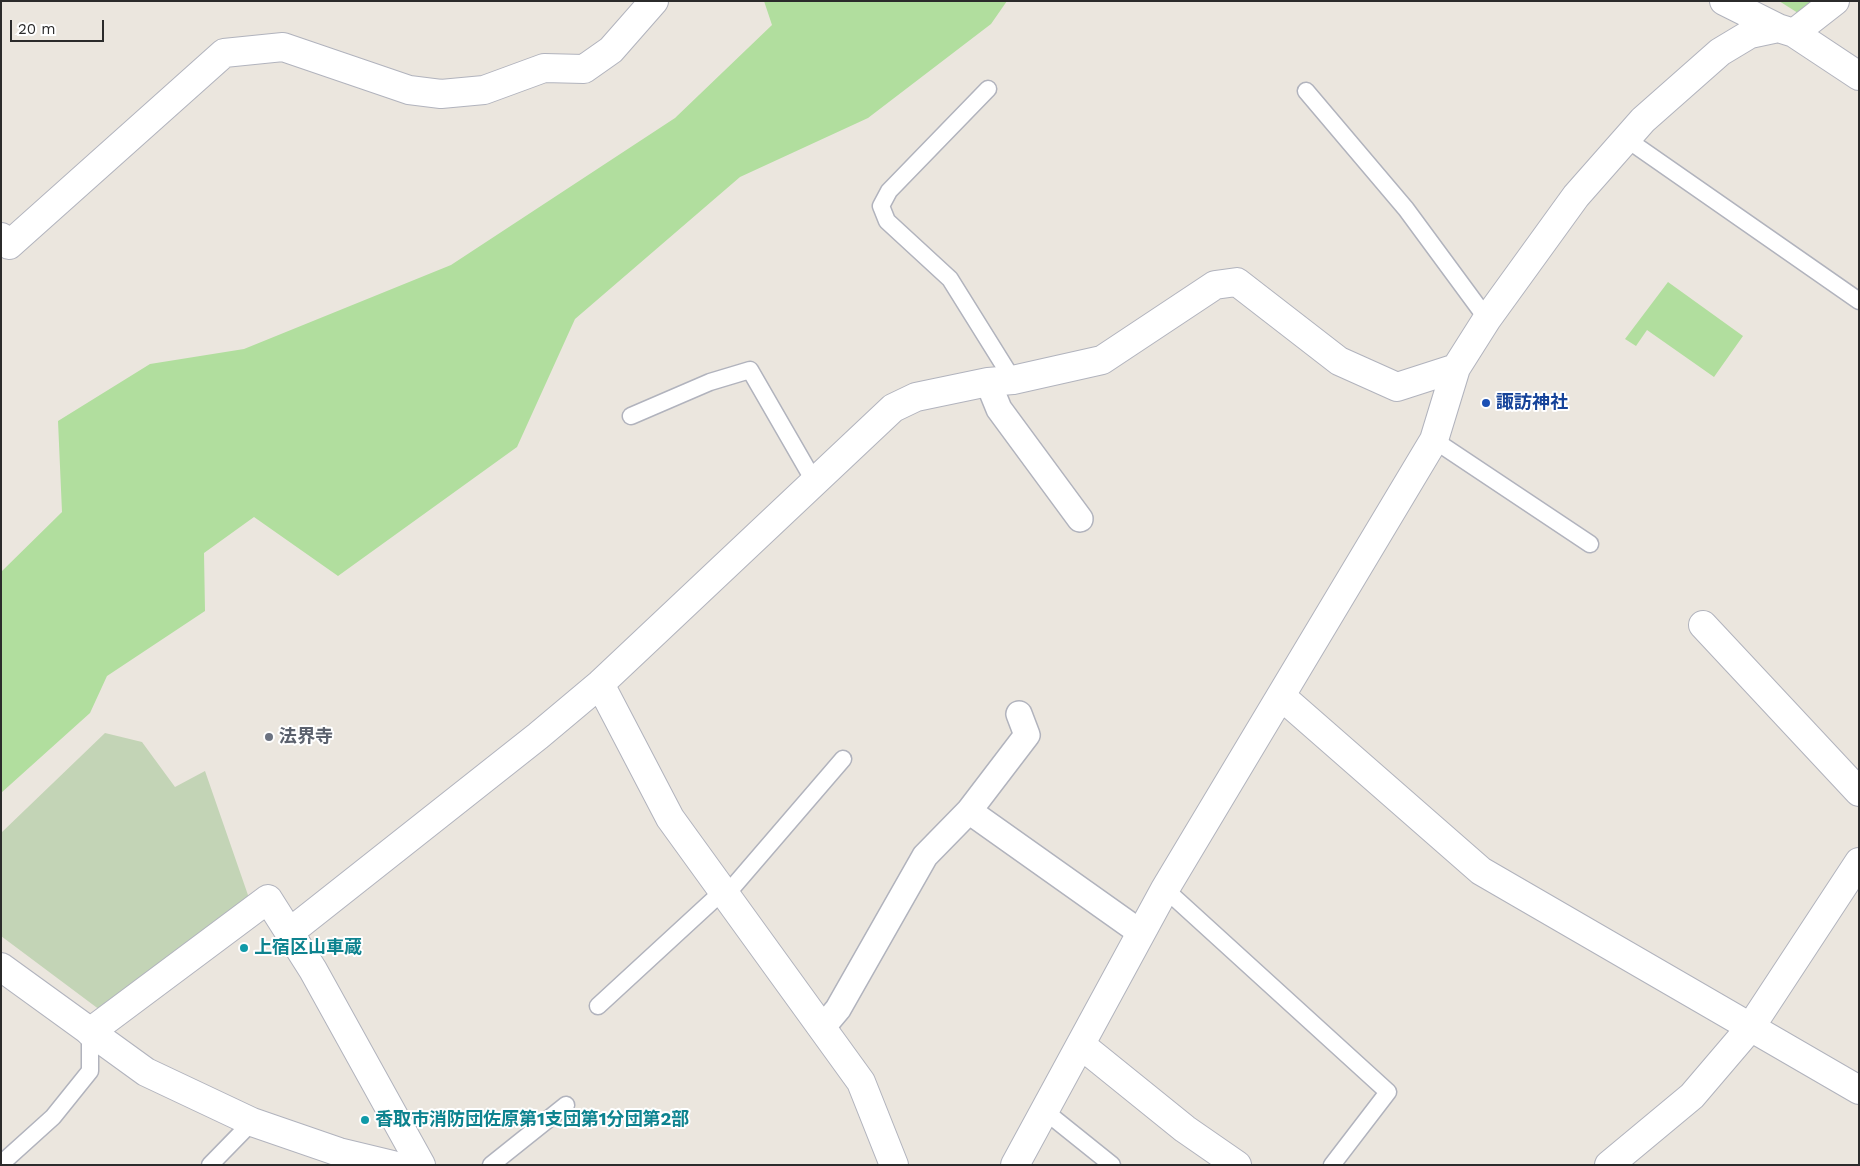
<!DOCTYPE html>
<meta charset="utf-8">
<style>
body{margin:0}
#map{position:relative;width:1860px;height:1166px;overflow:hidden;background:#ebe6de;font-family:"Work Sans",sans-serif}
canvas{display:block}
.frame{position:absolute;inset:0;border:2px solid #2b2b2b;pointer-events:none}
.scale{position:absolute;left:10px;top:20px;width:94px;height:22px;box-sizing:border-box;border:2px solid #2b2b2b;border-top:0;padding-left:6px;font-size:15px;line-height:18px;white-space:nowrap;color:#2b2b2b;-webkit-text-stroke:4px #fff;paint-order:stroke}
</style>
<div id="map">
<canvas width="1860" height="1166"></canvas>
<div class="frame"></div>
<div class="scale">20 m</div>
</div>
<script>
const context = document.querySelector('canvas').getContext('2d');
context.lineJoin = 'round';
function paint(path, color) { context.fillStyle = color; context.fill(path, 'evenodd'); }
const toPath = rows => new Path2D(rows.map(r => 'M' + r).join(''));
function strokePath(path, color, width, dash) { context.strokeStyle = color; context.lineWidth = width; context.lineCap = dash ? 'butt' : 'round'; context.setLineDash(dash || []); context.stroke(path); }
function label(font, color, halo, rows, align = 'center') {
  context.font = font + ' "Work Sans","Noto Sans JP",sans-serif'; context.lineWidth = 4; context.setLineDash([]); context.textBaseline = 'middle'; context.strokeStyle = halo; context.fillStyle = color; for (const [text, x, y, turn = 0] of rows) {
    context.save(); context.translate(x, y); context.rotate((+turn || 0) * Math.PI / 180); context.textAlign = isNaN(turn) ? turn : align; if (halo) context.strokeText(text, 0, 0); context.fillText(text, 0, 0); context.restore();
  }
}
paint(toPath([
 [764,1,1007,1,991,24,868,118,740,177,575,319,517,447,338,576,254,517,204,553,205,611,107,676,90,713,1,793,1,572,62,512,58,421,150,364,244,349,451,265,675,118,772,25],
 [1779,1,1813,1,1798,13],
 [1668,282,1743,336,1714,377,1647,330,1636,346,1625,339]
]), '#b1de9e');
paint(toPath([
 [105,733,142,742,175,787,205,771,249,898,104,1013,1,936,1,833]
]), '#c3d4b6');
const service = toPath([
 [988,89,889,191,881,206,887,221,950,279,1013,380],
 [1306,91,1406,209,1487,319],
 [1625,138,1859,301],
 [631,416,710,382,750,370,814,481],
 [1434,440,1590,544],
 [1165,889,1388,1092,1332,1165],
 [726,895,843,759],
 [598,1006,723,891],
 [1046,1112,1112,1165],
 [1,1164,53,1117,90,1071,90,1032],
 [210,1165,252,1122],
 [491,1165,566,1105]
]);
const pedestrian = toPath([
 [988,382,999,409,1080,519],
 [969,811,1141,933],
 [822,1028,838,1009,925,856,969,811,1027,735,1019,714]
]);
const minor = toPath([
 [1724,1,1778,28],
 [1794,33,1835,1],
 [1,237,9,245,224,53,283,47,409,90,441,94,484,90,544,68,584,69,611,50,654,1],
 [1703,625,1859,792],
 [600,684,670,818,861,1082,894,1165],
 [1281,696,1481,871,1859,1090],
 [290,932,538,736,600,684,893,408,916,397,988,382,1013,380,1102,360,1215,285,1237,282,1339,361,1397,387,1456,368],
 [90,1032,268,899,313,970,421,1165],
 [1081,1045,1185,1129,1237,1165],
 [1015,1165,1165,889,1434,440,1456,368,1487,319,1576,196,1643,120,1720,52,1750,34,1778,28,1794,33,1859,76],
 [1609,1165,1692,1096,1750,1028,1859,862]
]);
const tertiary = toPath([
 [1,967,146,1072,252,1122,339,1152,393,1165]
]);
strokePath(service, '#b1b3bd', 19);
strokePath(pedestrian, '#b1b3bd', 28);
strokePath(minor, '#b1b3bd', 30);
strokePath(tertiary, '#b1b3bd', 30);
strokePath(service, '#fff', 16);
strokePath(pedestrian, '#fff', 25);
strokePath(minor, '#fff', 28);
strokePath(tertiary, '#fff', 28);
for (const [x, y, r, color] of [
 [1486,403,5,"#1a4fb4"],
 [269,737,5,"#6b7280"],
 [244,948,5,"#0f9aa8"],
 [365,1120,5,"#0f9aa8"]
]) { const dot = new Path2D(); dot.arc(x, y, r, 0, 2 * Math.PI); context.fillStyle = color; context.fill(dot); strokePath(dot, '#fff', 2); }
label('bold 18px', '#164399', '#fff', [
 ["諏訪神社",1496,403]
], 'left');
label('bold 18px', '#5b616d', '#fff', [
 ["法界寺",279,737]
], 'left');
label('bold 18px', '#0d838f', '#fff', [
 ["上宿区山車蔵",254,948],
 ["香取市消防団佐原第1支団第1分団第2部",375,1120]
], 'left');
</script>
